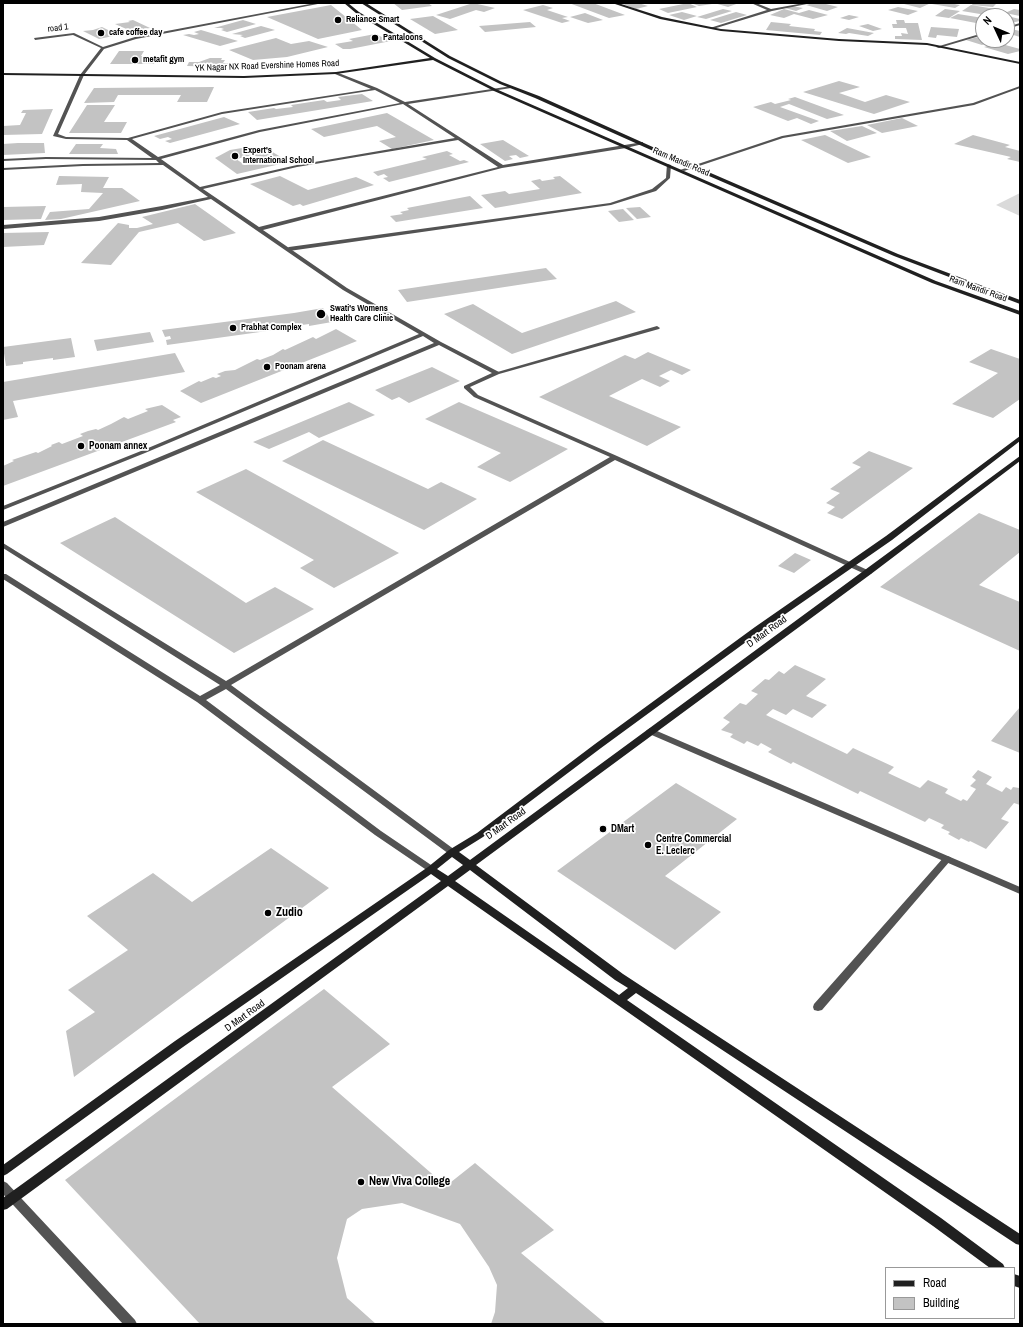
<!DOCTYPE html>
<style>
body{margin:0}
#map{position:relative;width:1023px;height:1327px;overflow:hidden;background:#fff;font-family:"Archivo Narrow",sans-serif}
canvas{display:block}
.frame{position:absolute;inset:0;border:4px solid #000;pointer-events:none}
.legend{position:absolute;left:885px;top:1267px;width:130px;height:52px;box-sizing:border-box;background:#fff;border:1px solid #999;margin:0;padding:5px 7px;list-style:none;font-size:12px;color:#000}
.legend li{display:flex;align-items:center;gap:8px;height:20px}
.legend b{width:20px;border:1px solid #999}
.north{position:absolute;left:975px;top:8px;width:40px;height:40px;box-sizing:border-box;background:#fff;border:1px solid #999;border-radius:50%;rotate:314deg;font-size:11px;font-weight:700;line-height:16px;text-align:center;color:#000}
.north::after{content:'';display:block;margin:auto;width:14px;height:18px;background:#000;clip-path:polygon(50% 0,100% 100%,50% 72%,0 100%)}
</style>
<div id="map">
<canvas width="1023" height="1327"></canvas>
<div class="frame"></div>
<ul class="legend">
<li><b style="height:5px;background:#202020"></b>Road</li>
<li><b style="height:11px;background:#c3c3c3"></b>Building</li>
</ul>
<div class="north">N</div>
</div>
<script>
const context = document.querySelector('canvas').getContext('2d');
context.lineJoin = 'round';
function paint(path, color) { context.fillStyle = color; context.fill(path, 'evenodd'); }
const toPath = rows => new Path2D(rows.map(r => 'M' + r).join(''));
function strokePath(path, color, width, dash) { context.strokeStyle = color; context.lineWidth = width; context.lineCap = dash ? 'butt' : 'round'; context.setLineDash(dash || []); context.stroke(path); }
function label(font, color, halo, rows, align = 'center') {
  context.font = font + ' "Archivo Narrow",sans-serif'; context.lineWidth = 3.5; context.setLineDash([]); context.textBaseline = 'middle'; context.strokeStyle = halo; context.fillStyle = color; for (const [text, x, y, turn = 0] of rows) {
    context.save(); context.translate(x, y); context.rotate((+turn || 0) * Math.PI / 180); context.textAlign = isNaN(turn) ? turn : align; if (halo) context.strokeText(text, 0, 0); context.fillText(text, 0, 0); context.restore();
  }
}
paint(toPath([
 [1020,193,1020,216,996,205]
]), '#dadada');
paint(toPath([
 [393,3,428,3,432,6,402,10],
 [473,3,495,8,484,12,476,10,450,19,436,15],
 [569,3,593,3,625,15,609,18],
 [620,3,638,3,648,6,636,9],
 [688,3,697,7,668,13,659,9],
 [691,3,712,3,712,4,699,6],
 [714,3,739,3,728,7],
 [813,3,822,3,838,7,827,11,806,5],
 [900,3,931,3,920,8],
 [934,3,949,3,960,5,955,8,932,4],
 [973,3,997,3,993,7,972,5],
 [331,5,362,30,318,39,267,17],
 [543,5,553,8,547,10,568,17,562,18,570,21,562,23,523,10],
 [971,5,1001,10,992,16,962,11],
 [792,6,803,8,796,11,785,8],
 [898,7,918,11,908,15,888,10],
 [723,9,732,11,706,19,697,17],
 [784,9,799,13,809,10,828,15,813,19,794,14,784,18,770,15],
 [945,9,960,11,949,18,935,16],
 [1014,9,1020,10,1020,16,1005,13],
 [682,12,697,16,684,20,669,15],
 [736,12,747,15,721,23,710,20],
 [585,13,603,20,588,23,570,17],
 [958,14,983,18,976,23,950,18],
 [849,15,859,17,849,20,840,18],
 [433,16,458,30,435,34,410,19],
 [1007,16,1020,19,1020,21,1010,23,1007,22],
 [133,20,150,28,131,31,115,24,130,22,128,21],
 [243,20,256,24,227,32,221,30,224,29,221,28,214,28],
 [896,20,904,20,905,23,918,23,922,40,895,39,895,36,902,36,901,33,908,34,906,28,893,28,892,24,897,24],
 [530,22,536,27,485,32,479,26],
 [771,22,791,24,789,26,815,29,814,31,822,32,820,35,766,30],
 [868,24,882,29,873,31,859,26],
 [261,26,275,30,245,38,240,36,243,35,232,34],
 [102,27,118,35,99,39,83,31,93,30],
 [931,27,959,29,957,37,937,35,936,38,928,37],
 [847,28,874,33,868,36,849,33,846,34,838,33],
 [1011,29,1020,31,1020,37,1007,33,1007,30],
 [201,30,238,41,220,46,183,35,189,34,194,35,199,34,194,32],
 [375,34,391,41,350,49,343,49,335,44,353,41,349,39],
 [978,37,983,38,983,40,994,41,982,45,966,40],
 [276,38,291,44,309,41,328,47,287,57,253,60,229,50],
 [998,43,1020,49,1020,51,1008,54,984,47],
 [119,51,144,51,141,56,159,56,154,64,110,64],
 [210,58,222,58,221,60,225,60,223,63,233,63,230,67,187,66,189,62,199,62],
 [839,81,860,87,839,93,865,102,886,95,910,102,874,114,803,92],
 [214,87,207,102,177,102,181,95,118,95,114,102,84,103,94,88],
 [362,94,373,101,257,120,248,112,274,108,276,109,293,107,291,105,324,100,327,102,341,100,338,97],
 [795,97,844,115,827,119,789,104,780,107,819,121,811,124,797,118,788,121,753,107,771,102,775,104,791,100,788,99],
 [87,105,115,105,104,122,127,122,121,133,69,133],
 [53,109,42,134,3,135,3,126,20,125,26,113,21,113,23,110],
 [387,113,434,140,392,149,379,141,396,137,377,126,324,137,311,129],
 [224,117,240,124,170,143,165,141,172,139,168,137,160,139,154,136],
 [902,118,918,126,882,133,867,125],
 [862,126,877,133,847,141,830,131],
 [825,135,871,157,848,163,801,140],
 [973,135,1010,145,1005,147,1020,151,1020,162,1007,159,1011,157,954,144],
 [503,140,529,156,520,158,516,155,509,156,513,159,505,161,480,144],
 [18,143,44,143,45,153,3,155,3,144],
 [76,144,103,144,100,148,116,149,118,154,69,154],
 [242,148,266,148,289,162,237,174,215,158,230,150],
 [254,155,264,161,245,165,236,159],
 [447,151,453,154,449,155,460,161,464,160,469,162,389,182,383,178,388,177,384,174,378,176,373,172,427,159,422,157],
 [59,176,109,177,103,188,122,188,140,201,61,219,45,220,50,212,89,209,103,193,81,192,82,184,56,185],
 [280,176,308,190,356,177,374,185,303,206,300,204,293,206,250,184],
 [560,176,582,193,495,208,481,195,505,191,509,194,540,189,531,181,540,179,542,181,555,179,553,177],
 [470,196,483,208,396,222,390,216,403,214,400,212,409,210,407,208],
 [195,204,236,233,204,241,178,223,139,232,111,265,81,263,118,223,129,225,129,228,137,228,153,224,142,217],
 [46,206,41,219,3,220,3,207],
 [640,207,651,217,637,219,626,208],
 [623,209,634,220,619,222,608,211],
 [49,232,44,245,3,247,3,233],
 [546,268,557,279,407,302,398,290],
 [616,301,636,312,512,354,444,314,473,304,522,333],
 [323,308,332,322,309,326,309,324,302,325,303,326,167,345,166,340,171,339,170,336,165,337,162,330,294,313],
 [336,329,357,341,201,403,180,391,199,381,201,382,213,377,216,378,221,376,217,374,225,371,235,370,257,359,260,360,273,355,283,349,285,350,313,337,316,339],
 [150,332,154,342,97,351,94,340],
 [71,338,75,357,53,360,53,358,23,362,23,364,6,366,3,347],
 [991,349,1020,359,1020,399,993,418,952,404,998,373,969,362],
 [648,352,691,370,682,375,671,370,659,376,670,381,660,387,642,379,609,396,681,427,647,446,539,397,625,355,635,359],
 [175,353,185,372,13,401,18,417,3,420,3,382],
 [432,367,460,381,409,403,399,397,392,400,375,390],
 [349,402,375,415,319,438,309,432,269,449,253,442],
 [459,402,568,449,510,482,477,467,501,453,425,419],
 [162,405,181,417,173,420,176,422,3,486,3,466,14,461,12,460,36,452,38,453,52,446,51,445,59,442,62,444,83,436,80,434,88,431,96,429,98,430,111,424,124,417,128,419,148,411,145,409],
 [323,440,428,489,441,482,477,499,424,530,282,461],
 [869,451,913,468,842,519,827,513,835,507,826,503,840,493,830,489,861,467,852,463],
 [246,469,399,553,334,588,300,568,314,560,196,492],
 [979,513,1020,530,1020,552,979,585,1020,602,1020,651,880,587],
 [115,517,246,603,275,587,314,609,234,653,60,543],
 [795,553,811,560,794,573,778,566],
 [795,665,826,679,806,696,827,705,812,718,793,709,786,715,773,709,766,715,847,754,853,748,894,767,888,773,920,788,928,780,948,789,945,793,961,801,963,799,967,801,976,789,970,786,976,780,972,777,978,770,992,777,986,784,1002,792,1006,787,1011,790,1013,787,1019,788,1020,789,1020,805,1014,803,1001,819,1009,822,986,849,970,841,969,842,961,838,959,840,948,834,950,832,941,828,944,825,929,818,925,822,860,791,858,794,793,762,791,764,768,752,772,749,761,743,758,746,747,741,744,744,730,737,733,734,721,730,730,722,723,718,740,703,746,705,758,694,751,691,765,679,769,680,779,671,784,674],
 [1020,707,1020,753,991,741],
 [676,783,737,819,665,876,721,912,675,950,557,871],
 [271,848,329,888,74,1077,66,1031,95,1012,68,990,128,950,87,916,153,873,192,902],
 [324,989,390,1044,332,1087,446,1186,475,1163,554,1230,521,1253,606,1324,491,1324,495,1312,497,1285,489,1267,460,1224,402,1203,362,1209,347,1219,337,1258,347,1298,376,1324,200,1324,65,1180]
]), '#c3c3c3');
paint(toPath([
 [667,164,671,165,670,178,656,191,611,205,289,251,286,249,289,247,610,203,652,189,666,178,667,164],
 [657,326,660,328,659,329,499,374,495,374,494,373,657,326],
 [947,856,950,857,952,859,950,861,822,1010,818,1011,814,1010,813,1007,814,1004,944,857,947,856]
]), '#535353');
paint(toPath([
 [315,3,323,3,136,39,104,49,84,75,58,134,66,137,128,138,222,112,371,89,335,74,336,72,377,88,405,102,512,86,513,87,511,88,408,104,503,165,643,142,643,144,626,148,502,168,263,230,347,288,441,342,499,372,499,374,470,387,478,395,617,456,872,572,871,574,865,574,615,460,231,685,455,850,457,852,455,854,452,855,449,854,226,689,206,700,381,831,434,867,436,869,434,871,431,872,428,871,375,835,197,702,3,579,3,574,6,574,200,696,220,685,3,548,3,543,226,681,610,457,474,397,464,388,464,386,492,373,439,345,3,527,3,522,434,343,423,336,145,453,3,510,3,506,141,451,419,334,343,290,211,199,162,210,99,221,3,229,3,225,99,217,162,206,208,197,163,165,83,166,3,170,3,168,83,164,159,163,156,160,46,159,3,161,3,159,46,157,152,158,127,140,66,139,53,136,80,75,101,48,73,35,35,40,34,38,74,33,103,47,135,37,315,3],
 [375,90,400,103,259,130,158,157,132,139,222,114,375,90],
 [403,104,455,138,297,165,200,187,161,159,260,132,403,104],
 [458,140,498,167,259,227,203,189,297,167,458,140],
 [751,3,756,3,771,9,804,3,812,3,772,11,713,29,710,28,767,10,751,3],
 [1020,23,1020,25,1007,29,1007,27,1020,23],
 [983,33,983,35,939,48,936,47,983,33],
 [1020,86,1020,88,974,105,783,138,684,171,680,170,782,136,973,103,1020,86],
 [650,728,1020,887,1020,894,647,733,646,731,650,728],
 [3,1181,7,1183,135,1320,137,1324,123,1324,3,1194,3,1181]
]), '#535353');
paint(toPath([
 [344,3,348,3,359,12,435,58,496,89,936,281,1020,311,1020,315,932,283,494,91,433,60,336,74,244,78,3,75,3,73,244,76,336,72,430,58,357,14,344,3],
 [361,3,366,3,450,56,502,82,539,96,713,174,898,254,1020,300,1020,304,894,256,709,176,535,98,500,84,448,58,361,3],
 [612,3,618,3,662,17,721,29,839,39,927,43,1020,62,1020,64,927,45,839,41,721,31,660,19,612,3],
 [1020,436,1020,441,892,540,761,631,601,748,483,837,459,852,470,860,1020,456,1020,461,871,574,476,865,623,974,1020,1234,1020,1245,1016,1244,636,993,627,1000,941,1218,1003,1264,1005,1268,990,1268,933,1226,448,886,7,1209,3,1210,3,1198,441,881,431,874,183,1047,7,1174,3,1176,3,1165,175,1041,428,867,449,850,477,833,595,744,755,627,886,536,1020,436],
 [452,857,463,865,448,876,437,869,452,857],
 [470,870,615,980,628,988,619,995,455,881,470,870],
 [1014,1274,1020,1276,1020,1288,1014,1286,1014,1274]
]), '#202020');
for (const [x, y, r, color] of [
 [338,20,4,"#000"],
 [101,33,4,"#000"],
 [375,38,4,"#000"],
 [135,60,4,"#000"],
 [235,156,4,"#000"],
 [321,314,5,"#000"],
 [233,328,4,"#000"],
 [267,367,4,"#000"],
 [81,446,4,"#000"],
 [603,829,4,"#000"],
 [648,845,4,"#000"],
 [268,913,4,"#000"],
 [361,1182,4,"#000"]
]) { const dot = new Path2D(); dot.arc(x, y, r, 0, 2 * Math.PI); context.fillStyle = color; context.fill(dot); strokePath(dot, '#fff', 1.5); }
label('bold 9px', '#000', '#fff', [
 ["Reliance Smart",346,20],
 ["cafe coffee day",109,33],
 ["Pantaloons",383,38],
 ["metafit gym",143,60],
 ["Expert's",243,151],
 ["International School",243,161],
 ["Swati's Womens",330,309],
 ["Health Care Clinic",330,319],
 ["Prabhat Complex",241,328],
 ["Poonam arena",275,367]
], 'left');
label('9px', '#000', '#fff', [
 ["road 1",58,28,-7],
 ["YK Nagar NX Road Evershine Homes Road",267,66,-2],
 ["Ram Mandir Road",681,162,23],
 ["Ram Mandir Road",978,289,20]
]);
label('bold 10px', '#000', '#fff', [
 ["Poonam annex",89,446],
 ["DMart",611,829],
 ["Centre Commercial",656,839],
 ["E. Leclerc",656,851]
], 'left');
label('10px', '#000', '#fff', [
 ["D Mart Road",767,632,-36],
 ["D Mart Road",506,824,-36],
 ["D Mart Road",245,1016,-36]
]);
label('bold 12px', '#000', '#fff', [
 ["Zudio",276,913],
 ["New Viva College",369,1182]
], 'left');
</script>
